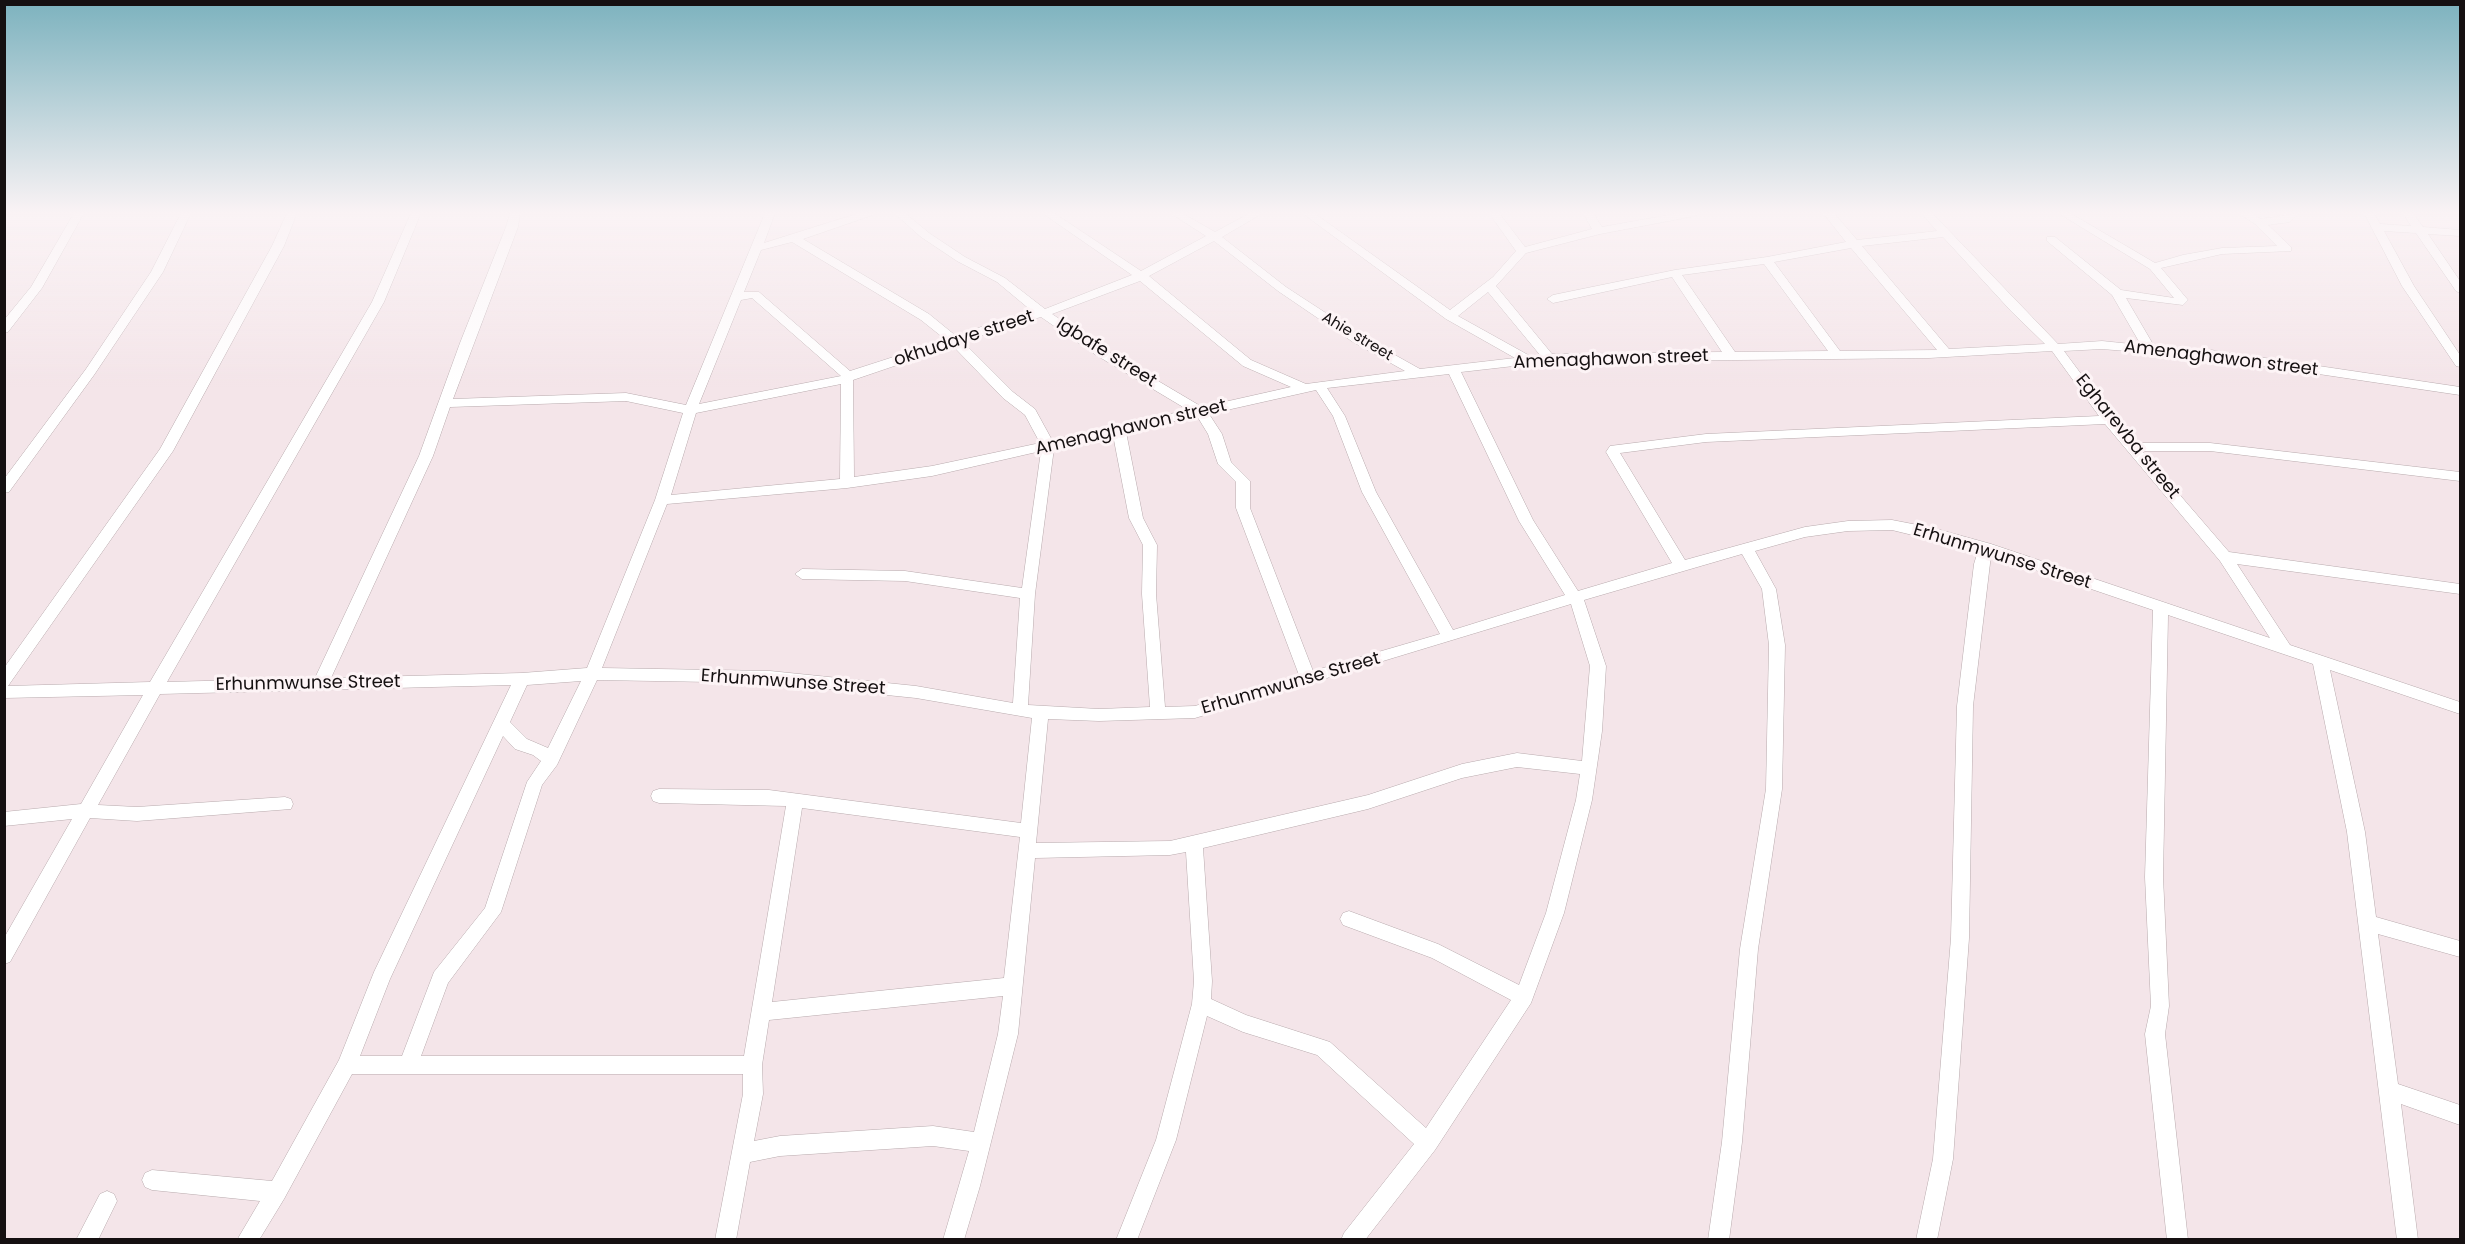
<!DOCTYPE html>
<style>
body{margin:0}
#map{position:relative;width:2465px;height:1244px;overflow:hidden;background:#f4e5e9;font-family:Poppins,sans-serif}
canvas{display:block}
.frame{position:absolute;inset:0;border:6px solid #151011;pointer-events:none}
</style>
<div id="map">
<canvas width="2465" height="1244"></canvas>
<div class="frame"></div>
</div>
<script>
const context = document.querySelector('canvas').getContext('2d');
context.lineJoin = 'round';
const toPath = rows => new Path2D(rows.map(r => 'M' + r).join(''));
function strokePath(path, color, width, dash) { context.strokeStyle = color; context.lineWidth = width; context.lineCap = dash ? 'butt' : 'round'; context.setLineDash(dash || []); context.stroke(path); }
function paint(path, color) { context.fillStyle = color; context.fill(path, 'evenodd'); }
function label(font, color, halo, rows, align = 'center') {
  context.font = font + ' Poppins,sans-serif'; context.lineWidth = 6; context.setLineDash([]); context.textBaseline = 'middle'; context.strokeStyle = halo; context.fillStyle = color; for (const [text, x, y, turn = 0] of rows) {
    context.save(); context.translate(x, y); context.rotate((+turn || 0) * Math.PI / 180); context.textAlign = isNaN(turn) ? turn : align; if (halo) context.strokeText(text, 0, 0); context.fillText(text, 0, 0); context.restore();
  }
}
const street = toPath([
 [74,213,84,213,42,288,8,332,4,333,4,320,31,287,74,213],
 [181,213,191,213,163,272,94,375,9,492,4,493,4,479,86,369,151,272,181,213],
 [287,213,297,213,284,246,173,451,8,686,150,682,372,302,411,213,421,213,384,302,167,682,315,678,419,456,460,343,506,227,510,213,520,213,518,227,453,399,626,393,686,405,765,213,775,213,764,243,859,213,874,213,873,215,803,239,929,314,956,336,1003,319,1033,312,997,282,957,261,921,237,894,213,905,213,929,233,965,257,1005,278,1045,309,1132,275,1042,213,1054,213,1141,271,1206,236,1170,213,1182,213,1215,232,1250,213,1263,213,1222,237,1286,287,1361,336,1420,369,1515,358,1446,319,1302,213,1314,213,1450,310,1493,277,1516,251,1489,213,1499,213,1525,247,1592,229,1583,213,1593,213,1602,227,1679,213,1700,213,1695,216,1600,234,1526,253,1496,286,1552,354,1722,352,1672,277,1553,303,1547,299,1553,295,1675,270,1767,257,1846,242,1823,213,1834,213,1857,240,1937,231,1921,213,1932,213,2058,344,2102,341,2141,345,2112,295,2047,241,2047,237,2055,237,2121,290,2174,298,2150,269,2058,213,2070,213,2155,263,2183,255,2222,248,2277,246,2255,224,2238,213,2251,213,2261,219,2299,213,2290,222,2268,225,2291,247,2291,251,2222,254,2161,268,2188,300,2183,305,2126,298,2154,346,2211,350,2460,387,2460,395,2211,358,2102,349,2064,351,2113,417,2135,443,2210,443,2460,472,2460,481,2210,451,2142,451,2229,552,2460,584,2460,594,2237,564,2290,645,2460,702,2460,714,2330,670,2365,832,2376,917,2460,941,2460,957,2378,934,2398,1084,2460,1105,2460,1125,2401,1104,2418,1240,2397,1240,2347,832,2313,664,2168,615,2163,877,2169,1006,2165,1034,2188,1240,2167,1240,2145,1034,2151,1006,2145,877,2153,610,1991,555,1973,706,1969,938,1953,1159,1937,1240,1916,1240,1933,1159,1951,938,1957,706,1974,564,1978,551,1892,530,1848,531,1805,537,1755,551,1776,589,1785,645,1782,789,1758,949,1742,1142,1729,1240,1708,1240,1722,1142,1740,949,1766,789,1769,645,1762,589,1742,554,1584,600,1606,666,1602,731,1592,800,1564,913,1531,1003,1435,1150,1365,1240,1341,1240,1344,1233,1414,1144,1317,1055,1243,1032,1207,1016,1176,1140,1137,1240,1116,1240,1156,1140,1192,1004,1194,981,1186,852,1170,855,1035,858,1018,1034,980,1186,964,1240,943,1240,969,1151,933,1146,780,1156,750,1162,736,1240,715,1240,743,1094,743,1074,352,1074,284,1199,259,1240,237,1240,260,1201,152,1190,145,1187,142,1180,145,1173,152,1170,272,1181,339,1060,374,972,511,685,160,694,98,805,137,807,285,797,291,799,293,804,291,809,137,821,90,818,10,962,4,964,4,938,72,819,4,826,4,812,81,804,143,695,4,698,4,668,160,449,272,246,287,213],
 [1943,237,2011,311,2045,344,1949,349,1862,246,1943,237],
 [1214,241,1278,291,1353,342,1405,371,1306,384,1251,360,1149,276,1214,241],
 [792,242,921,320,946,340,850,371,759,292,744,292,761,250,792,242],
 [1851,248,1937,350,1840,351,1774,262,1851,248],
 [1764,264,1828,351,1735,352,1682,275,1764,264],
 [1140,281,1243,366,1291,387,1202,407,1104,349,1052,314,1140,281],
 [1488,292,1540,355,1530,356,1458,316,1488,292],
 [752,298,841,376,699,404,741,300,752,298],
 [1041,317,1096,355,1188,410,1052,440,1035,409,1013,392,963,342,1011,325,1041,317],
 [953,346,1003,398,1025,415,1040,443,932,466,854,477,853,380,953,346],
 [2052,351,2099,416,1706,434,1610,446,1606,452,1672,563,1578,591,1533,520,1461,372,1549,362,1929,358,2052,351],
 [1449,374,1519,521,1565,595,1453,630,1376,492,1345,416,1327,388,1449,374],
 [841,384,840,479,671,495,696,413,841,384],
 [1316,390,1333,416,1362,492,1440,634,1313,671,1250,508,1250,481,1231,462,1222,434,1209,414,1316,390],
 [626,401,683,413,655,500,587,668,522,673,331,678,433,456,450,407,626,401],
 [1197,416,1208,434,1218,464,1236,482,1236,508,1299,675,1195,706,1165,707,1156,594,1157,545,1143,518,1126,432,1197,416],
 [2105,424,2220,561,2270,638,1991,544,1933,528,1892,520,1848,521,1805,527,1685,560,1620,453,1706,442,2105,424],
 [1113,435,1129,518,1143,545,1142,594,1150,707,1099,709,1028,705,1035,594,1054,448,1113,435],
 [1041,451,1022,588,905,571,802,569,795,574,802,579,905,581,1020,598,1013,703,916,686,770,671,602,668,667,504,847,488,932,476,1041,451],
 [1571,604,1590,666,1582,761,1517,753,1462,764,1368,795,1170,841,1036,843,1048,719,1099,721,1195,718,1571,604],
 [597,680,770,683,916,698,1032,718,1021,823,769,790,659,789,653,791,651,796,653,801,659,803,786,806,744,1056,421,1056,448,983,501,912,542,785,557,765,597,680],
 [581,681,548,748,527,739,510,722,527,685,581,681],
 [503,736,515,749,533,755,541,761,527,782,485,908,434,972,402,1056,360,1056,390,979,503,736],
 [1517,767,1580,774,1576,800,1546,913,1519,985,1438,944,1349,911,1343,913,1340,919,1343,925,1432,958,1511,1000,1426,1128,1330,1042,1246,1015,1211,999,1212,981,1203,848,1368,809,1462,778,1517,767],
 [802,808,1020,837,1004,978,772,1002,802,808],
 [1003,996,998,1034,974,1132,933,1126,780,1136,754,1141,763,1094,762,1065,769,1020,1003,996],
 [2364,213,2374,213,2380,224,2411,226,2403,213,2413,213,2423,227,2460,230,2460,236,2428,234,2460,281,2460,293,2456,291,2416,233,2384,231,2414,286,2460,355,2460,367,2456,366,2402,286,2364,213],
 [107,1191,114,1194,117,1201,98,1240,76,1240,100,1194,107,1191]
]);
strokePath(street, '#b8aaad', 1);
paint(street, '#fff');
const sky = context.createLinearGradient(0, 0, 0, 387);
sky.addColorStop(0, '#7cb2be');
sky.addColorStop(0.55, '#faf3f5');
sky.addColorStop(1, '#faf3f500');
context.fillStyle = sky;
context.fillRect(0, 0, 2465, 387);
label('15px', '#151011', '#fdf4f6', [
 ["Ahie street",1357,337,31]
]);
label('18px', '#151011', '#fdf4f6', [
 ["okhudaye street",964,339,-18],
 ["Igbafe street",1106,353,32],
 ["Amenaghawon street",2221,359,7],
 ["Amenaghawon street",1611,360,-2],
 ["Amenaghawon street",1131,428,-13],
 ["Egharevba street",2127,437,51],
 ["Erhunmwunse Street",2002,557,17],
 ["Erhunmwunse Street",793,683,4],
 ["Erhunmwunse Street",308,684,-1],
 ["Erhunmwunse Street",1291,684,-16]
]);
</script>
